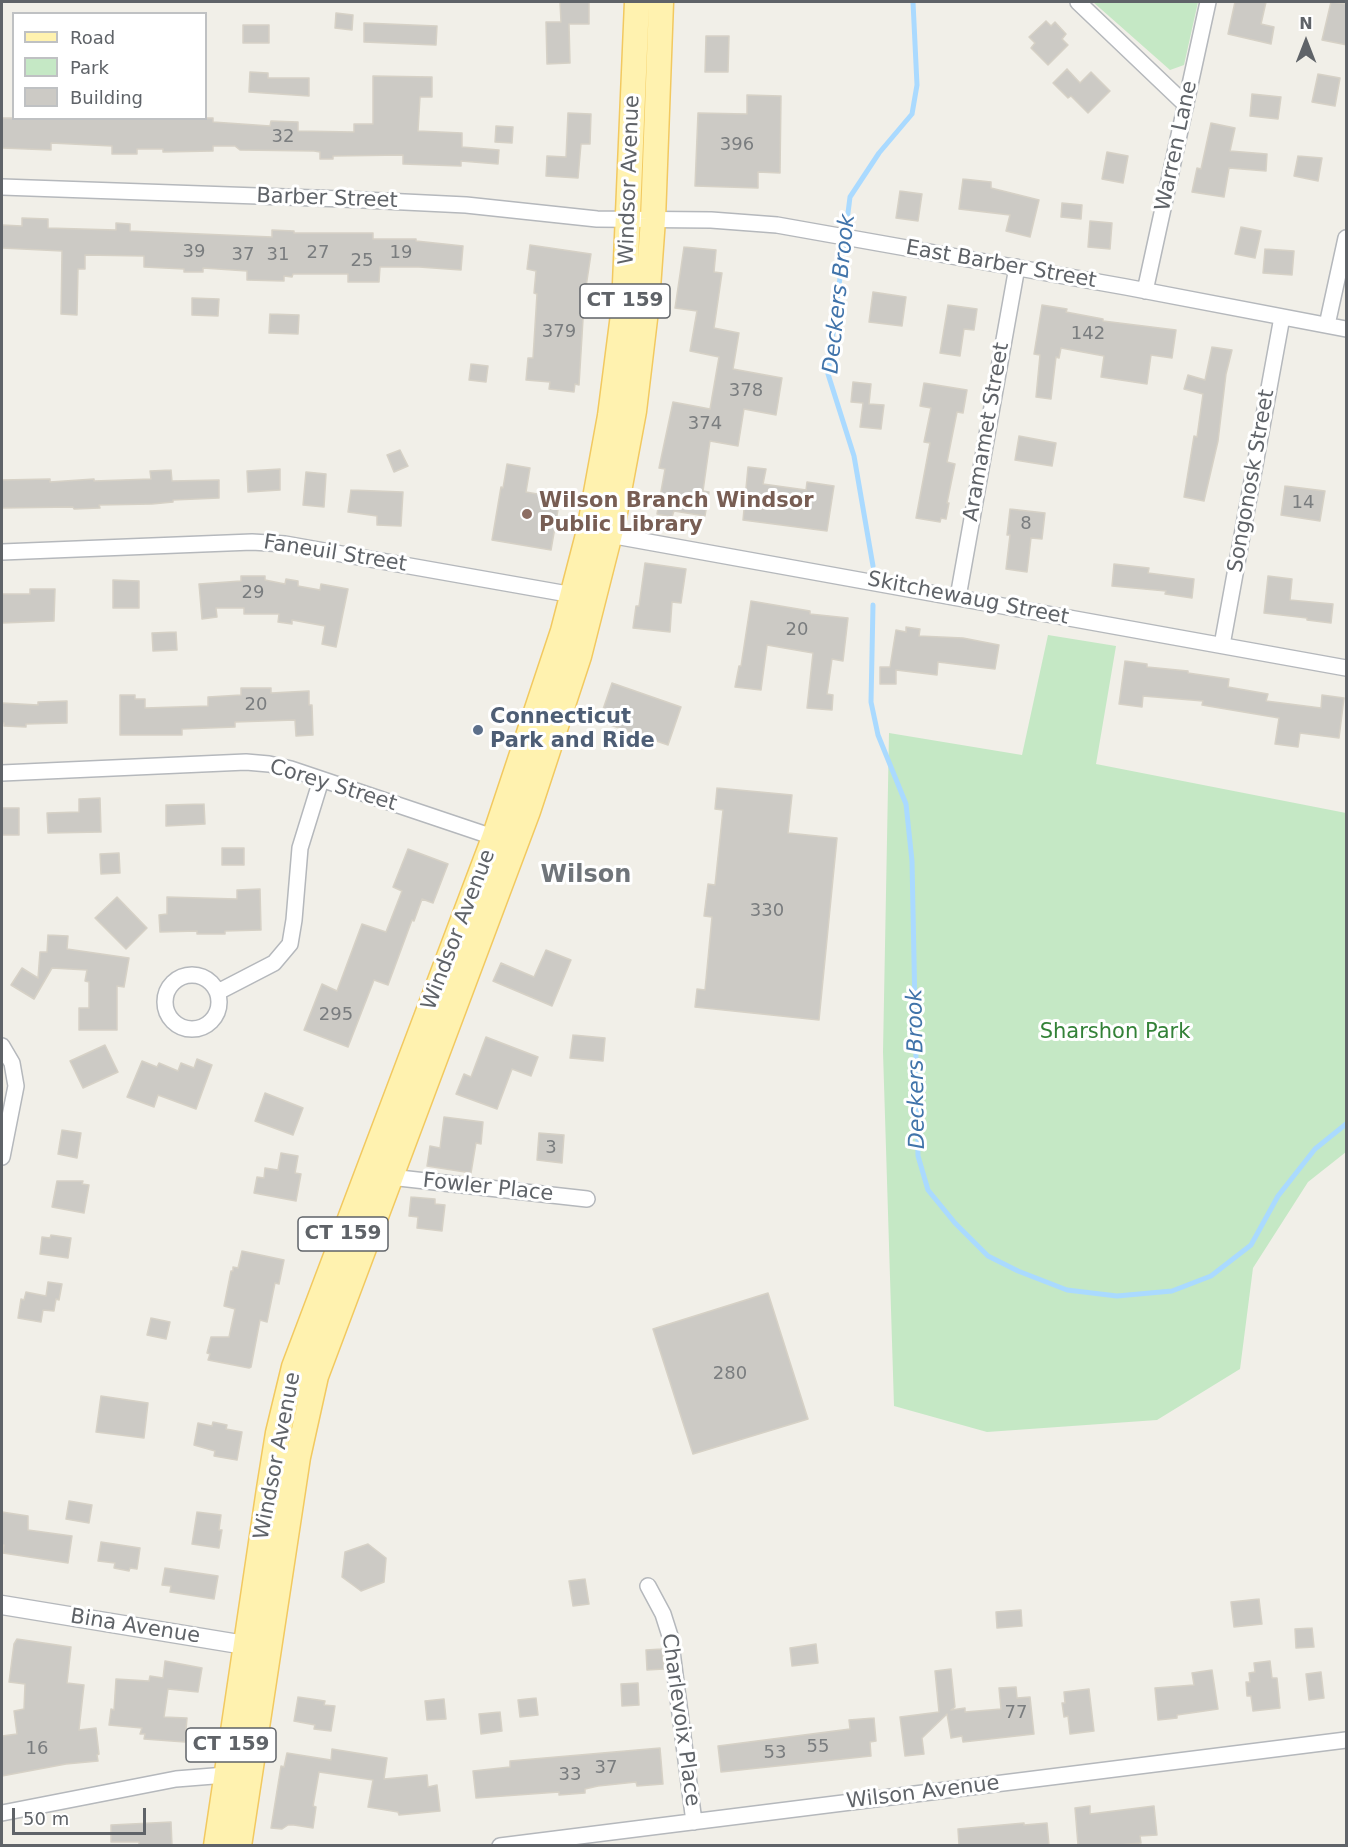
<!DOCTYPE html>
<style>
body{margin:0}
#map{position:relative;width:1348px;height:1847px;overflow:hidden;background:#f1efe8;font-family:"DejaVu Sans",sans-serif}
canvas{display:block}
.frame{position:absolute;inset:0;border:3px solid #5f6368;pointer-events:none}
.legend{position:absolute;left:12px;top:12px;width:195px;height:108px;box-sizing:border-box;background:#fff;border:2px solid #bfc1c3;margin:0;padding:8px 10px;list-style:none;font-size:18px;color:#5f6368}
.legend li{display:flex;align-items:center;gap:12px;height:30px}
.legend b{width:30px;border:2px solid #bfc1c3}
.north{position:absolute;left:1276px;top:12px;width:60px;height:60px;-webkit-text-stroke:4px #fff;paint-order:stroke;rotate:0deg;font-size:16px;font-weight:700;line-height:24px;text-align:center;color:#5f6368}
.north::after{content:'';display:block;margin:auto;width:21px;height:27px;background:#5f6368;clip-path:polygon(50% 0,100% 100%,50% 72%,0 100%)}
.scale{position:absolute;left:12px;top:1808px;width:134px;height:27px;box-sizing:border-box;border:3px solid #5f6368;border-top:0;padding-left:8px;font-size:18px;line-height:21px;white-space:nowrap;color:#5f6368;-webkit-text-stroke:4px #fff;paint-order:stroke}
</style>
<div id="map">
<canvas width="1348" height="1847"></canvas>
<div class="frame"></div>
<ul class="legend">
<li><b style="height:8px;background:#fff2af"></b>Road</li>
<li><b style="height:16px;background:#c5e8c5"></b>Park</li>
<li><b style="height:16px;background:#cccac5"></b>Building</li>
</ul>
<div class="north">N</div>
<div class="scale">50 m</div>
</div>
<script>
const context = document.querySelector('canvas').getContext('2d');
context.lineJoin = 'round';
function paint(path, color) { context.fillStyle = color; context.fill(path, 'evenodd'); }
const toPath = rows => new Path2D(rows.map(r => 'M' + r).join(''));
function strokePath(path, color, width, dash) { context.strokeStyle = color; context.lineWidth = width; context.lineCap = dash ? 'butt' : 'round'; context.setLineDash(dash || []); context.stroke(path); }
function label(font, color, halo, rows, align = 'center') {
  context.font = font + ' "DejaVu Sans",sans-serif'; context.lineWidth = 6; context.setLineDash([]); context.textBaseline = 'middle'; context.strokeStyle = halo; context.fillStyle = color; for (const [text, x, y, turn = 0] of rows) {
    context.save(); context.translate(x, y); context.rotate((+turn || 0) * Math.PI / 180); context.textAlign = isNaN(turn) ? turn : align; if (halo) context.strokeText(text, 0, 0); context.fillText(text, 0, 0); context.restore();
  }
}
paint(toPath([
 [1093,2,1198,2,1184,65,1170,70],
 [1048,635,1116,646,1096,764,1346,813,1346,1152,1308,1182,1253,1268,1240,1369,1157,1420,987,1432,894,1406,883,1052,889,733,1022,755]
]), '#c5e8c5');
strokePath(toPath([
 [873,566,854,456,828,374,850,197,879,153,912,114,917,85,913,2],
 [873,605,871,702,878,735,906,804,912,861,918,1156,928,1190,955,1223,988,1256,1018,1271,1067,1290,1117,1296,1172,1291,1211,1276,1251,1245,1278,1196,1315,1149,1346,1124]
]), '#aadaff', 5);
const building = toPath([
 [560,2,589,2,589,24,569,24,570,63,547,64,546,22,561,22,560,2],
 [1235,2,1266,2,1261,24,1274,27,1271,44,1228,34,1235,2],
 [1331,2,1347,4,1347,45,1322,40,1331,2],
 [336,13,353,15,352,30,335,28,336,13],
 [1046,21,1051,26,1055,22,1066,34,1062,39,1068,45,1048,65,1031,48,1035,43,1029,37,1046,21],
 [364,23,437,26,436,45,364,42,364,23],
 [243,25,269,25,269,43,243,43,243,25],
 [706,36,729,36,728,72,705,72,706,36],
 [1067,69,1080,83,1091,72,1110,91,1088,113,1071,96,1068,98,1053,83,1067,69],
 [250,72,268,73,268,78,309,78,309,96,249,92,250,72],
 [1318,74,1340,78,1335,106,1312,102,1318,74],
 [373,76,432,77,432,97,420,97,418,131,462,133,462,147,499,150,498,164,461,161,461,166,403,164,403,155,333,156,333,159,320,159,320,152,314,151,240,150,235,146,213,146,213,151,163,152,163,149,137,149,137,154,112,154,112,146,51,143,51,150,2,148,2,118,213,118,213,122,270,126,271,121,298,122,298,131,354,132,354,124,373,124,373,76],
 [1252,94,1281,97,1278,119,1250,116,1252,94],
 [747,95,781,96,780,173,758,172,758,188,695,186,698,113,747,114,747,95],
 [568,113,591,114,590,144,581,144,578,178,546,176,547,156,566,157,568,113],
 [1211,123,1235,128,1230,151,1267,154,1266,171,1229,168,1224,197,1192,192,1197,168,1201,169,1211,123],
 [496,126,513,127,512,143,495,142,496,126],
 [1107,152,1128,156,1123,183,1102,179,1107,152],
 [1298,156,1322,158,1318,181,1294,176,1298,156],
 [963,179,991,182,991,188,1039,200,1030,237,1006,231,1010,215,959,209,963,179],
 [900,191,922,194,918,221,896,218,900,191],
 [1062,203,1082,205,1081,219,1061,217,1062,203],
 [22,218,48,219,48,228,116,230,116,223,130,224,130,231,272,237,272,230,294,231,294,233,373,233,373,239,416,239,416,241,463,246,461,270,419,267,380,267,379,282,348,282,348,274,293,274,292,277,284,276,284,281,247,280,247,271,203,268,203,272,184,272,184,269,144,267,144,256,85,255,85,269,78,269,77,315,61,314,62,251,2,248,2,225,22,226,22,218],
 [1090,221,1112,223,1110,249,1088,247,1090,221],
 [1241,227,1261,231,1255,258,1235,254,1241,227],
 [530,245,591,254,586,287,589,287,587,303,584,303,579,385,575,384,574,392,549,389,550,382,526,380,528,358,533,358,537,294,534,293,536,271,527,269,530,245],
 [684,247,716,250,714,272,722,273,714,328,739,333,733,369,782,378,776,415,744,409,738,446,710,441,703,491,709,492,705,516,674,511,672,517,657,514,665,469,659,468,673,402,710,409,719,357,690,351,697,311,675,308,684,247],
 [1265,249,1294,251,1292,275,1263,273,1265,249],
 [873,292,906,297,902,326,869,322,873,292],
 [192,298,219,299,218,316,192,315,192,298],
 [948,305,977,309,974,330,964,329,960,356,940,353,948,305],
 [1042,305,1067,309,1066,312,1103,319,1103,321,1176,330,1172,358,1151,355,1147,384,1101,377,1104,356,1061,348,1059,358,1056,357,1051,399,1036,397,1040,355,1034,354,1042,305],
 [270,314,299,315,298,334,269,333,270,314],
 [1212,347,1232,350,1226,374,1218,441,1204,501,1184,497,1194,436,1197,437,1203,394,1184,389,1188,375,1205,380,1212,347],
 [471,364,488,366,486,382,469,380,471,364],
 [853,382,871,384,869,404,884,405,881,429,860,427,863,403,851,402,853,382],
 [924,383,967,390,963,413,957,412,947,462,955,464,947,503,949,503,946,519,941,518,940,522,916,518,930,443,924,442,931,408,920,406,924,383],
 [1019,436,1056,443,1052,466,1015,460,1019,436],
 [400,450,408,466,394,472,387,455,400,450],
 [507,464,530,468,526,492,560,498,551,550,492,540,501,487,503,488,507,464],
 [748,467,766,469,763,484,806,490,807,482,834,486,827,531,743,520,748,467],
 [280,469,280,490,248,492,247,471,280,469],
 [171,470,172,481,219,480,219,498,173,500,173,502,152,504,99,505,100,508,74,509,73,507,2,508,2,480,50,479,50,482,94,479,94,481,151,479,150,471,171,470],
 [306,472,326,474,324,507,303,505,306,472],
 [1285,486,1325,491,1320,521,1281,515,1285,486],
 [351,490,403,492,401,526,377,525,377,516,348,512,351,490],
 [1010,509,1045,513,1042,539,1031,538,1027,572,1006,569,1010,535,1007,535,1010,509],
 [645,563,686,569,681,603,672,602,670,632,633,628,636,606,639,606,645,563],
 [1114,564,1149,568,1148,573,1194,579,1192,598,1165,594,1166,591,1112,586,1114,564],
 [241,576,265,576,265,580,285,584,286,579,298,581,298,586,320,590,321,584,348,589,336,647,322,644,325,626,292,620,292,624,278,622,279,614,244,614,244,608,216,608,217,617,202,619,199,584,241,581,241,576],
 [1268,576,1292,579,1290,600,1333,604,1331,623,1307,620,1307,618,1264,613,1268,576],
 [113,580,139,581,139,608,113,608,113,580],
 [30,589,55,589,54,621,2,623,2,594,30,594,30,589],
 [751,601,810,611,810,614,848,618,843,661,832,659,827,694,833,695,832,710,807,708,813,653,767,645,761,690,735,687,739,666,741,666,751,601],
 [906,627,920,629,919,636,963,638,999,645,995,669,938,662,937,675,896,670,896,684,880,684,880,667,890,667,896,630,906,632,906,627],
 [176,632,177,650,153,651,152,633,176,632],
 [1125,661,1147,664,1147,667,1188,671,1188,673,1229,679,1228,687,1268,694,1266,701,1321,708,1322,695,1344,698,1339,738,1300,733,1298,747,1275,744,1279,718,1202,705,1203,701,1143,696,1142,707,1119,704,1125,661],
 [612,683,681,707,668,745,599,721,612,683],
 [241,688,271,688,271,693,309,691,309,705,312,705,313,735,296,736,295,720,235,722,235,727,182,729,182,735,120,735,120,695,135,695,135,699,145,699,145,708,208,706,208,697,241,695,241,688],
 [67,701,67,723,26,724,26,727,4,726,4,723,2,723,2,703,38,705,38,702,67,701],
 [717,788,792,795,788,833,837,838,819,1020,695,1007,697,989,705,990,712,917,704,916,708,884,715,885,723,810,715,809,717,788],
 [100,798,101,832,48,833,47,813,79,812,79,799,100,798],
 [204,804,205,824,166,826,166,805,204,804],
 [2,808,19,808,19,835,2,835,2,808],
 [222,848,244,848,244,865,222,865,222,848],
 [408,849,448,864,433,903,422,899,414,921,412,920,388,985,374,980,348,1047,304,1030,322,984,337,991,362,924,386,932,402,891,393,887,408,849],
 [119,853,120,873,101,874,100,854,119,853],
 [260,889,261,930,225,931,225,934,197,934,197,931,160,932,159,915,167,914,167,897,237,899,237,890,260,889],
 [117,897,147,928,126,949,95,918,117,897],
 [48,935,68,936,67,949,129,958,124,987,117,986,117,1030,79,1030,79,1008,89,1008,89,982,85,981,87,970,52,968,34,999,11,985,22,968,38,978,40,952,47,952,48,935],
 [546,950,571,960,552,1006,493,981,501,963,534,977,546,950],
 [573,1035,605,1038,603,1061,570,1058,573,1035],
 [486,1037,538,1057,531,1076,512,1069,497,1109,456,1094,464,1074,471,1077,486,1037],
 [105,1045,118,1072,83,1088,70,1061,105,1045],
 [197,1059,212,1065,196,1109,158,1095,154,1107,127,1097,142,1061,157,1067,159,1063,178,1071,181,1063,194,1068,197,1059],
 [265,1093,303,1108,293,1135,255,1121,265,1093],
 [444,1117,483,1122,481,1144,476,1143,471,1173,427,1166,430,1146,440,1148,444,1117],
 [62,1130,81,1133,77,1158,58,1154,62,1130],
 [539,1133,564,1135,562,1163,537,1160,539,1133],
 [281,1153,298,1156,295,1173,301,1174,296,1201,254,1193,257,1177,264,1178,265,1168,278,1170,281,1153],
 [57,1181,83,1181,82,1184,89,1185,84,1213,52,1207,57,1181],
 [411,1197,435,1199,435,1204,445,1205,442,1231,417,1228,418,1217,409,1216,411,1197],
 [51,1235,71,1238,68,1258,40,1254,42,1237,50,1238,51,1235],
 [242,1251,284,1260,279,1284,275,1283,267,1322,260,1320,251,1367,249,1368,208,1360,210,1354,207,1353,211,1337,229,1337,235,1309,224,1306,231,1271,233,1271,233,1267,238,1268,242,1251],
 [48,1282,62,1284,59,1300,56,1299,54,1311,43,1310,41,1322,18,1318,21,1299,24,1300,26,1292,46,1296,48,1282],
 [768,1293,808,1419,693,1454,653,1329,768,1293],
 [151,1318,170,1322,166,1339,147,1335,151,1318],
 [101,1396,148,1403,144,1438,96,1432,101,1396],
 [213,1422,227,1425,226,1429,242,1432,237,1460,214,1456,215,1451,194,1445,198,1423,212,1426,213,1422],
 [69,1501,92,1505,89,1523,66,1519,69,1501],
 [2,1512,28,1516,28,1530,72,1536,68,1563,3,1553,4,1545,2,1545,2,1512],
 [197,1512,221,1515,219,1530,222,1530,219,1548,192,1544,197,1512],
 [101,1542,140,1548,137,1569,130,1568,129,1571,114,1568,115,1563,98,1561,101,1542],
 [368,1544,386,1558,384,1582,361,1591,342,1577,345,1552,368,1544],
 [165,1568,218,1576,214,1599,170,1592,171,1586,162,1585,165,1568],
 [585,1579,589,1604,573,1606,569,1581,585,1579],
 [1259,1599,1262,1624,1234,1627,1231,1602,1259,1599],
 [1021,1610,1022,1626,997,1628,996,1612,1021,1610],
 [1312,1628,1314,1647,1296,1648,1295,1629,1312,1628],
 [17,1639,71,1647,67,1683,84,1685,79,1730,96,1728,99,1754,97,1755,98,1761,66,1764,2,1776,2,1736,17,1734,14,1711,24,1709,25,1684,9,1682,14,1644,17,1639],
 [816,1644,818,1663,792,1666,790,1648,816,1644],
 [662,1649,664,1669,647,1670,646,1650,662,1649],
 [165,1661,202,1668,198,1692,168,1689,164,1717,187,1718,185,1742,144,1739,145,1734,140,1734,142,1728,109,1725,111,1709,114,1710,116,1679,149,1681,150,1676,163,1678,165,1661],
 [1270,1661,1272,1678,1277,1678,1280,1708,1253,1711,1251,1696,1247,1696,1246,1682,1250,1682,1249,1673,1255,1672,1254,1663,1270,1661],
 [951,1669,955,1707,951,1710,965,1708,965,1712,1001,1709,999,1688,1016,1687,1017,1698,1030,1697,1034,1734,963,1742,962,1736,951,1738,947,1714,922,1738,924,1754,905,1756,900,1717,939,1712,935,1671,951,1669],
 [1212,1670,1218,1709,1177,1715,1177,1718,1158,1720,1155,1688,1194,1685,1192,1673,1212,1670],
 [1321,1672,1324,1698,1309,1700,1306,1674,1321,1672],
 [638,1683,639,1705,622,1706,621,1684,638,1683],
 [1089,1689,1094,1731,1070,1734,1068,1716,1064,1717,1062,1703,1065,1703,1064,1692,1089,1689],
 [298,1697,325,1701,324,1705,335,1706,331,1731,314,1729,315,1725,294,1721,298,1697],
 [536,1698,538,1715,520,1717,518,1700,536,1698],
 [444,1699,446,1719,427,1720,425,1701,444,1699],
 [500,1712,502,1731,481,1734,479,1714,500,1712],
 [874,1718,876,1741,870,1742,871,1756,721,1772,718,1746,850,1729,849,1720,874,1718],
 [660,1748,663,1784,637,1786,636,1782,598,1786,585,1789,585,1793,559,1795,559,1792,476,1798,473,1771,510,1767,510,1761,660,1748],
 [332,1749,387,1758,384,1779,427,1775,428,1787,437,1785,440,1811,399,1815,398,1812,368,1807,373,1780,319,1772,313,1806,316,1807,313,1828,294,1825,288,1825,282,1829,271,1828,281,1766,284,1767,287,1753,331,1760,332,1749],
 [1090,1806,1090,1814,1154,1806,1157,1835,1140,1836,1141,1843,1118,1845,1078,1845,1075,1808,1090,1806],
 [171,1822,172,1845,139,1845,139,1842,111,1842,111,1825,171,1822],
 [1024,1823,1024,1825,1047,1823,1049,1845,959,1845,958,1829,1024,1823]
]);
paint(building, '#cccac5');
strokePath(building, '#d6d1c6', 1.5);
const minor = toPath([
 [1078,2,1186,105],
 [2,187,343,199,466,205,597,219,711,220,777,225,1126,287,1346,329],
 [1145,291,1208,2],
 [1327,325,1346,238],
 [604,534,1346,668],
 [2,552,252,542,285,544,579,596],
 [958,597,1017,267],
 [1222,645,1282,317],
 [2,773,246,762,269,764,291,769,502,840],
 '165 1002a27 27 0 1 1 54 0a27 27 0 1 1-54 0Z',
 [218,992,274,963,290,944,294,920,300,848,321,780],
 [2,1046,12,1063,16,1086,2,1157],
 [390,1177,587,1199],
 [648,1586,663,1614,670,1636,694,1822],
 [2,1813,176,1779,226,1775,234,1776],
 [500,1846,1346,1740]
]);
const tertiary = toPath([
 [2,1605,257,1647]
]);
const primary = toPath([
 [216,1846,269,1489,278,1433,294,1367,494,838,563,631,589,531,610,416,624,307,637,2],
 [239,1846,298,1457,316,1376,528,811,579,656,614,518,634,411,647,302,653,219,661,2]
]);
strokePath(minor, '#b5b8bc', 18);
strokePath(tertiary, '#b5b8bc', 21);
strokePath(primary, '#f2c960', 27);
strokePath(minor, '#fff', 15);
strokePath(tertiary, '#fff', 18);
strokePath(primary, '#fff2af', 24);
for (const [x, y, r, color] of [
 [527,514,6,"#8d6e63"],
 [478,730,6,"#5c6f8a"]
]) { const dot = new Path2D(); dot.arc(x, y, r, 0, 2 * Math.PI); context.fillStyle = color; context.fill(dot); strokePath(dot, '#fff', 2); }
label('18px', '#7a7d7f', null, [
 ["32",283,137],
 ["396",737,145],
 ["39",194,252],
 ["27",318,253],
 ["19",401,253],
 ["37",243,255],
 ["31",278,255],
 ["25",362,261],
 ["379",559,332],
 ["142",1088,334],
 ["378",746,391],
 ["374",705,424],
 ["14",1303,503],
 ["8",1026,524],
 ["29",253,593],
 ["20",797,630],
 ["20",256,705],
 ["330",767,911],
 ["295",336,1015],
 ["3",551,1148],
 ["280",730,1374],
 ["77",1016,1713],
 ["55",818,1747],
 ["16",37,1749],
 ["53",775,1753],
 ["37",606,1768],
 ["33",570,1775]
]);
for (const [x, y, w] of [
 [625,301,90],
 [343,1234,90],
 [231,1745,90]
]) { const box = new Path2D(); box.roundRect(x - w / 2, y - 17, w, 34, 4.5); context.fillStyle = '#fff'; context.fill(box); strokePath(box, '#5f6368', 1.5); }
label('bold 20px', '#5f6368', null, [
 ["CT 159",625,301],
 ["CT 159",343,1234],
 ["CT 159",231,1745]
]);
label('21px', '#5f6368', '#fff', [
 ["Warren Lane",1177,146,-78],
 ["Windsor Avenue",630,180,-88],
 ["Barber Street",327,199,2],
 ["East Barber Street",1001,265,10],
 ["Aramamet Street",987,432,-80],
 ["Songonosk Street",1252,481,-80],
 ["Faneuil Street",335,554,9],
 ["Skitchewaug Street",968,599,11],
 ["Corey Street",333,786,17],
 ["Windsor Avenue",459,930,-69],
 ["Fowler Place",488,1188,6],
 ["Windsor Avenue",278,1456,-79],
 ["Bina Avenue",135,1627,9],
 ["Charlevoix Place",680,1720,82],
 ["Wilson Avenue",923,1793,-7]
]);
label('bold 21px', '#785e54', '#fff', [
 ["Wilson Branch Windsor",539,502],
 ["Public Library",539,526]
], 'left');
label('bold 21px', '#4e5e75', '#fff', [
 ["Connecticut",490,718],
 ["Park and Ride",490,742]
], 'left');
label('21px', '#348238', '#fff', [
 ["Sharshon Park",1115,1033]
]);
label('italic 22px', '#4174aa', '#fff', [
 ["Deckers Brook",840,294,-84],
 ["Deckers Brook",917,1069,-91]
]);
label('bold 24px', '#70757a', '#fff', [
 ["Wilson",586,876]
]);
</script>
